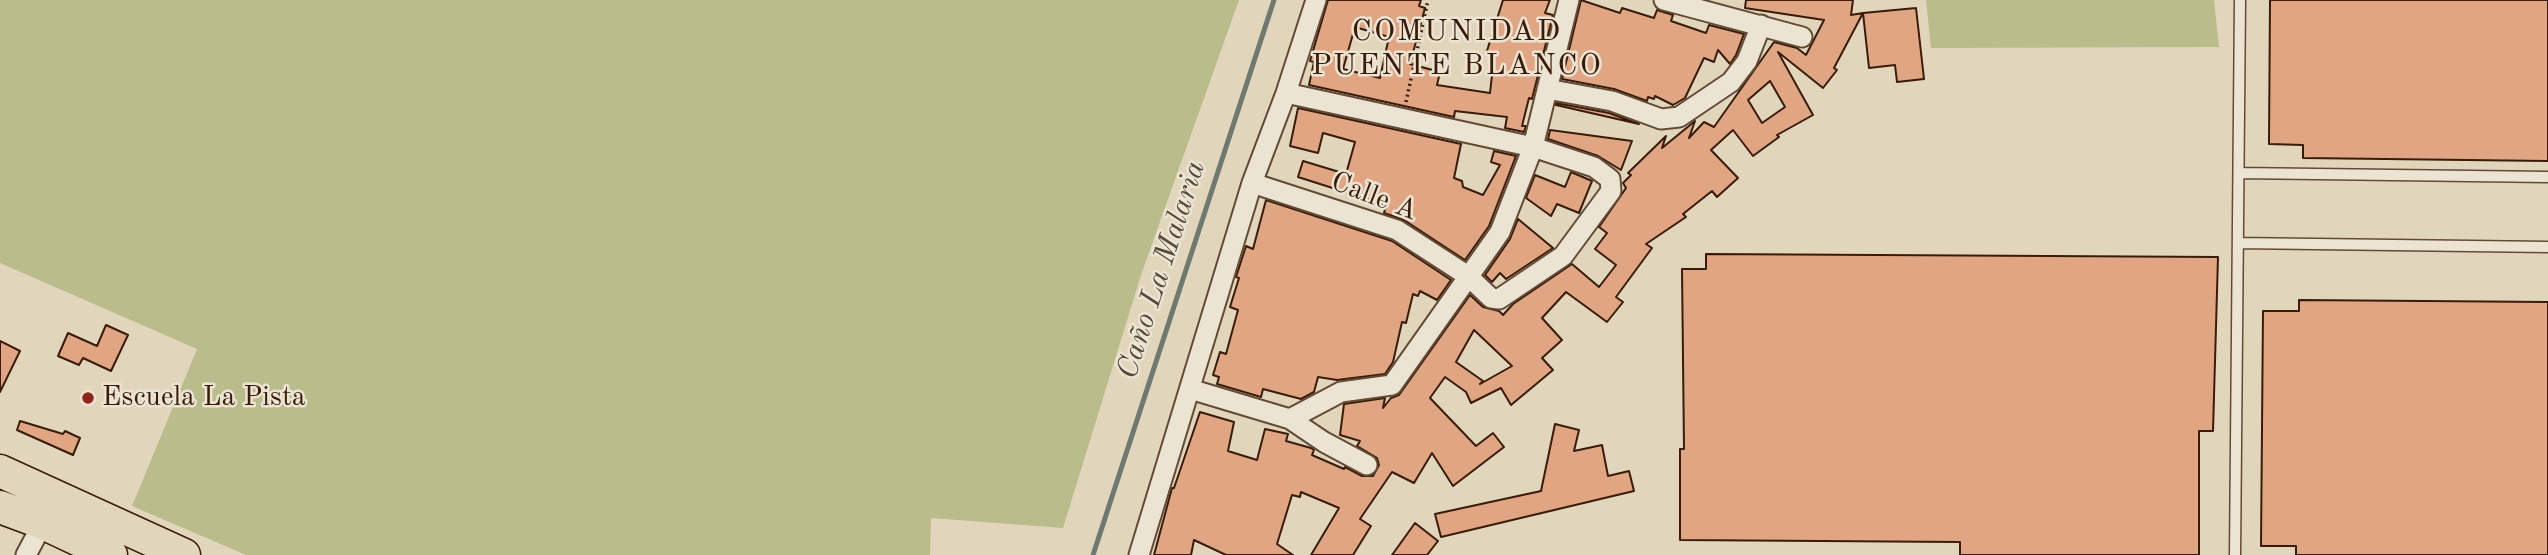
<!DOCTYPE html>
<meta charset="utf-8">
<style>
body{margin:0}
canvas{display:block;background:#e1d6bb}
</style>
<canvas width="2548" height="555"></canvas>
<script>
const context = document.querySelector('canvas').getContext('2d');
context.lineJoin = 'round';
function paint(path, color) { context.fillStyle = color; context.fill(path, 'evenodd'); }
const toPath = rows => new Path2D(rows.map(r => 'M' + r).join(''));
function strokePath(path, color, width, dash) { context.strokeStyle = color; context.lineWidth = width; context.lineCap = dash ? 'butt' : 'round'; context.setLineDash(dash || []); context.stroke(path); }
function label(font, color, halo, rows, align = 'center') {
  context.font = font + ' "Old Standard TT",serif'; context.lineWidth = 5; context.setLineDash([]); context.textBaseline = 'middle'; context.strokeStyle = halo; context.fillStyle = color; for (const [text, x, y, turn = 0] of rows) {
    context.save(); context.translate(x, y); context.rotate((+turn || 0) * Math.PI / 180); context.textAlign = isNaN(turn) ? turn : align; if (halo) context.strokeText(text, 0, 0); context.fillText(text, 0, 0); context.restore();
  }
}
paint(toPath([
 [0,0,1239,0,1141,275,1063,528,931,518,930,555,246,555,132,506,197,349,0,263],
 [1926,0,2214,0,2219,47,1931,48]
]), '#babc8b');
strokePath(toPath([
 [1093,555,1274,0]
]), '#707970', 5);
const building = toPath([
 [1328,0,1421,0,1419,6,1425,8,1410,64,1440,72,1437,85,1490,93,1494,57,1486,54,1503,0,1550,0,1545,13,1553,15,1532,99,1529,98,1522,126,1526,126,1524,132,1505,128,1507,117,1455,111,1454,117,1309,85,1314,62,1310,61,1328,0],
 [1355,27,1389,37,1380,78,1343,69,1355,27],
 [1581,0,1620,13,1622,8,1654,18,1657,10,1673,15,1671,21,1706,33,1709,25,1744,34,1736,55,1730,64,1718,50,1714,62,1704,58,1685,98,1673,105,1655,96,1654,99,1648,97,1647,101,1614,89,1562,79,1581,0],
 [1746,0,1853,0,1851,15,1863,13,1834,68,1837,70,1823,88,1778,52,1813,115,1777,135,1779,137,1753,156,1733,130,1711,150,1738,178,1717,197,1712,191,1683,214,1686,217,1646,244,1652,248,1616,297,1623,302,1607,322,1566,292,1542,318,1562,340,1542,358,1553,370,1511,405,1501,388,1471,403,1466,392,1445,377,1430,398,1476,446,1493,433,1504,447,1453,486,1432,453,1414,483,1392,472,1360,519,1371,526,1353,555,1311,555,1339,508,1301,492,1300,497,1292,495,1277,544,1293,555,1226,555,1194,540,1191,555,1154,555,1172,488,1174,488,1200,412,1234,422,1228,451,1257,460,1265,429,1288,434,1286,441,1311,448,1314,450,1312,455,1344,469,1345,467,1362,476,1373,476,1379,465,1377,458,1357,446,1360,441,1340,435,1344,404,1385,398,1383,408,1391,398,1399,395,1470,295,1483,307,1499,311,1503,315,1513,304,1572,264,1599,287,1616,265,1595,249,1607,233,1599,227,1626,188,1623,183,1631,175,1628,173,1666,136,1662,148,1695,121,1689,138,1704,122,1714,127,1774,42,1797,48,1806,55,1824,20,1745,8,1746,0],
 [1770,81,1785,107,1762,123,1748,100,1770,81],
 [1474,330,1512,366,1480,384,1483,381,1456,362,1474,330],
 [2270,0,2548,0,2548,161,2303,158,2303,145,2269,144,2270,0],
 [1916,8,1924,79,1897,82,1895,65,1869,68,1863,13,1916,8],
 [1556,103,1609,113,1639,124,1556,105,1556,103],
 [1298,108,1461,144,1454,178,1462,181,1463,187,1483,195,1500,165,1491,162,1494,151,1516,156,1489,226,1465,260,1404,220,1384,213,1386,205,1298,177,1303,161,1346,174,1355,142,1323,133,1318,153,1290,146,1298,108],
 [1550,130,1632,141,1621,170,1598,156,1548,139,1550,130],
 [1571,172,1592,181,1579,213,1557,204,1551,216,1526,198,1535,175,1565,187,1571,172],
 [1266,200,1392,241,1451,280,1437,300,1420,291,1418,296,1413,294,1406,323,1402,322,1393,362,1385,374,1337,380,1318,377,1314,392,1301,399,1263,389,1261,397,1217,384,1219,377,1213,375,1220,352,1226,354,1238,310,1230,307,1239,278,1236,277,1246,246,1253,249,1266,200],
 [1518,219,1553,248,1506,279,1500,273,1492,282,1485,275,1510,239,1518,219],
 [1706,254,2218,257,2213,431,2199,431,2199,555,1960,555,1960,542,1680,540,1680,449,1684,449,1682,269,1706,269,1706,254],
 [2299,300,2548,302,2548,555,2296,555,2296,546,2261,546,2263,311,2299,311,2299,300],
 [106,325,128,335,111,371,83,358,79,365,58,356,68,333,97,346,106,325],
 [0,341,20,351,0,392,0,341],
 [20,421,63,434,65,431,80,438,73,455,17,430,20,421],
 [1555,424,1579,430,1574,451,1602,445,1608,476,1629,471,1634,491,1441,537,1435,514,1541,491,1555,424],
 [1415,523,1438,541,1427,555,1392,555,1415,523]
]);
paint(building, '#e0a683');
strokePath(building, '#391b08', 2);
const lane = toPath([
 [2239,173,2548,177],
 [2238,243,2548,247],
 [2235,555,2240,0]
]);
const street = toPath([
 [1664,0,1802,37],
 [1547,89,1612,101,1661,119,1679,117,1731,82,1747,61,1761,25],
 [1252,183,1397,230,1468,276,1491,298,1499,299,1563,256,1611,191,1610,179,1594,167,1533,147,1286,93],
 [1190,389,1290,419,1341,392,1392,385,1500,232,1533,147,1569,0],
 [1290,419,1324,442,1367,465],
 [26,555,43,523],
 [1139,555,1252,183,1286,93,1316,0]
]);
const primary = toPath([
 [0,471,184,555],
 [0,507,43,523,111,555]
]);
strokePath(lane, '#634a35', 13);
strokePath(street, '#634a35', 23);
strokePath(primary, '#391b08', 35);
strokePath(toPath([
 [1406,102,1428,0]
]), '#391b08', 3.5, [2, 3.5]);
strokePath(lane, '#ece4d3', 10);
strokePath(street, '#ece4d3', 19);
strokePath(primary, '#e1d6bb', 32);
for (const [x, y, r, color] of [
 [88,398,7,"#8f2418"]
]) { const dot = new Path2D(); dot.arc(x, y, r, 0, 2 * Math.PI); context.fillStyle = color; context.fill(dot); strokePath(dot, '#ece4d3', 2.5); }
label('28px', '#391b08', '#ece4d3', [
 ["Calle A",1374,197,21]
]);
label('28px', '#391b08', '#ece4d3', [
 ["Escuela La Pista",102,398]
], 'left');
context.letterSpacing = '2px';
label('30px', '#391b08', '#ece4d3', [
 ["COMUNIDAD",1457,32],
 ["PUENTE BLANCO",1457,66]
]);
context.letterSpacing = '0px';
label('italic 30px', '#554a3c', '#ece4d3', [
 ["Caño La Malaria",1162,270,-72]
]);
</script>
